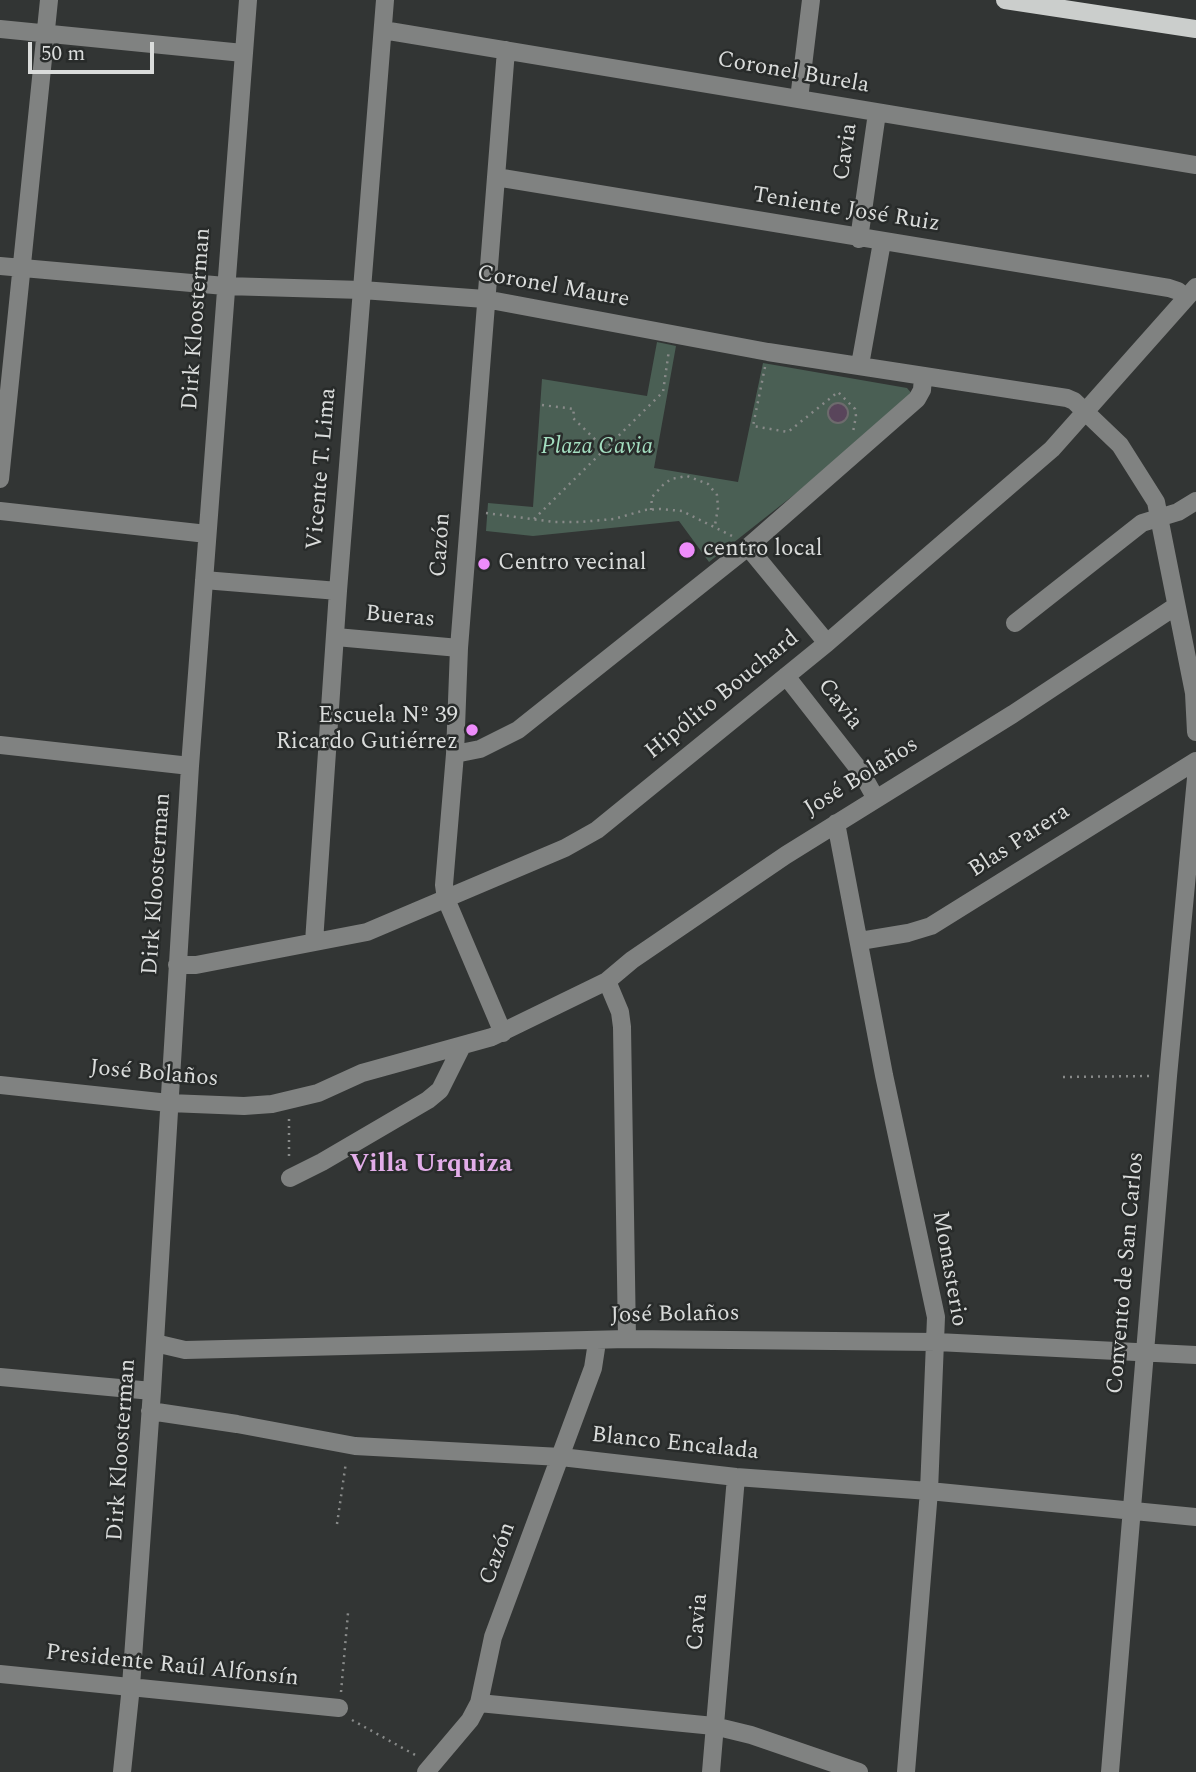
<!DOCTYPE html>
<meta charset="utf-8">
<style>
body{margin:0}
#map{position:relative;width:1196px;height:1772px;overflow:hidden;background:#323534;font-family:Spectral,serif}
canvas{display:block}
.scale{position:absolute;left:28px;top:42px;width:126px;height:32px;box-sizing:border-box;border:4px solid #dadcdb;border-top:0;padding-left:9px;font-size:21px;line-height:24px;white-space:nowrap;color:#dadcdb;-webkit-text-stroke:5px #282b2a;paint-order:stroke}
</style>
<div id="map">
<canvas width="1196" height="1772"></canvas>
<div class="scale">50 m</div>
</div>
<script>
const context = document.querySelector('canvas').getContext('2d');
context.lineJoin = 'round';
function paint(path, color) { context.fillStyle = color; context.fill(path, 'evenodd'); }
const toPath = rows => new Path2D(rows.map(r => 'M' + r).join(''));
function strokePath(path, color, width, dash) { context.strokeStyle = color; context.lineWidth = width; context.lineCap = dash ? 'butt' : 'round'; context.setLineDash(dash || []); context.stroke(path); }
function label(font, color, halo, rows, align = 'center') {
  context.font = font + ' Spectral,serif'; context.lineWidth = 5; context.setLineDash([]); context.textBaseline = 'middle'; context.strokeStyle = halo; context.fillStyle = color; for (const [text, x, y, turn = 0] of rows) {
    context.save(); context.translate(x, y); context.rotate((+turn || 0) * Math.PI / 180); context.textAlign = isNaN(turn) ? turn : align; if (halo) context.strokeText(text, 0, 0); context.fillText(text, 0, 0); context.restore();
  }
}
paint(toPath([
 [657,342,676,346,654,468,738,482,763,363,907,388,913,395,909,404,709,562,679,521,533,536,486,531,488,503,533,507,542,379,647,396]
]), '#4a5f54');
const building = toPath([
 '828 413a10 10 0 1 1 20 0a10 10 0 1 1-20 0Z'
]);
paint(building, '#59455b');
strokePath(building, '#6d6b6d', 2);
strokePath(toPath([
 [765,367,753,426,788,432,838,392,855,409,856,416,853,432],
 [542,405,574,409,573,418,605,449],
 [651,510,652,497,663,485,671,479,687,476,708,484,717,495,718,508,715,525],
 [486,513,554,522,580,522,614,519,645,510,660,509,682,511,734,537],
 [534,519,663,392,669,350],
 [1063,1077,1151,1076],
 [289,1119,289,1158],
 [337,1524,346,1462],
 [341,1692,348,1613],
 [352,1720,417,1756]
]), '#888a89', 2.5, [2, 5]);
strokePath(toPath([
 [0,29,243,53],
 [383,30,1196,165],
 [799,99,811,0],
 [496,177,1169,288,1178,291,1186,298],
 [859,239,877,113],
 [0,266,225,286,362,290,485,299,768,352,1067,398,1074,401,1120,445,1156,502,1194,693,1196,732],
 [860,365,882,242],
 [0,479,49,0],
 [0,511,207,534],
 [748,547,827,643],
 [204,580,338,591],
 [1015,623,1142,523,1178,512,1196,501],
 [336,637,459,648],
 [786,676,861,772,876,799],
 [0,745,190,766],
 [455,754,480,749,518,730,748,547,917,399,922,390,923,376],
 [836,823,884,1075,936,1317,929,1491,906,1772],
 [860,941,908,933,931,926,1196,761],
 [314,942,338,591,385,0],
 [177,965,196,965,367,932,565,848,597,830,827,643,1052,449,1196,287],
 [607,981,620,1012,622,1027,627,1339],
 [503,1033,446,899,444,885,455,754,459,648,506,50],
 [0,1085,169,1103,244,1106,272,1104,318,1093,362,1073,492,1037,607,981,632,960,786,855,1013,714,1176,606],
 [290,1178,322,1162,428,1100,440,1090,462,1046],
 [155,1343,185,1350,627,1339,937,1342,1196,1355],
 [0,1377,152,1391],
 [150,1411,237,1424,355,1446,561,1457,736,1477,929,1491,1196,1517],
 [0,1674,339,1708],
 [479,1703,714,1726,751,1735,859,1772],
 [122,1772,131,1686,152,1391,190,766,248,0],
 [426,1772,470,1720,479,1703,493,1637,593,1368,597,1342],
 [711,1772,736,1477],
 [1110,1772,1168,1076,1196,778]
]), '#808281', 18);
strokePath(toPath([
 [1005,0,1196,29]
]), '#cbcecc', 18);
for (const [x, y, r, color] of [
 [687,550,9,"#ed8cfa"],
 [484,564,7,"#ed8cfa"],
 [472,730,7,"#ed8cfa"]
]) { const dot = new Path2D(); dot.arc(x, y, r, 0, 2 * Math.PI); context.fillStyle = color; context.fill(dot); strokePath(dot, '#282b2a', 2.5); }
label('23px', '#dadcdb', '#282b2a', [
 ["Coronel Burela",793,74,10],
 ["Cavia",847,152,-82],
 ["Teniente José Ruiz",846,211,9],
 ["Coronel Maure",553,288,10],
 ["Dirk Kloosterman",198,319,-86],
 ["Vicente T. Lima",323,469,-85],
 ["Cazón",442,545,-86],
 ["Bueras",400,618,5],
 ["Hipólito Bouchard",723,696,-39],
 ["Cavia",839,705,52],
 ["José Bolaños",862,778,-32],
 ["Blas Parera",1020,842,-33],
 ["Dirk Kloosterman",158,884,-86],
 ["José Bolaños",154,1075,5],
 ["Monasterio",948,1269,80],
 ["Convento de San Carlos",1127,1273,-85],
 ["José Bolaños",675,1316,-1],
 ["Blanco Encalada",675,1445,6],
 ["Dirk Kloosterman",123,1450,-86],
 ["Cazón",499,1554,-70],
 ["Cavia",699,1622,-85],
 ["Presidente Raúl Alfonsín",172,1667,6]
]);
label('italic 23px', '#a4dfc1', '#282b2a', [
 ["Plaza Cavia",597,448]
]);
label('23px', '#dadcdb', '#282b2a', [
 ["centro local",703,550],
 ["Centro vecinal",498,564],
 ["Escuela Nº 39",458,717,"right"],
 ["Ricardo Gutiérrez",458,743,"right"]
], 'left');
label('bold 26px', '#e2ade9', '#282b2a', [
 ["Villa Urquiza",431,1166]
]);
</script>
